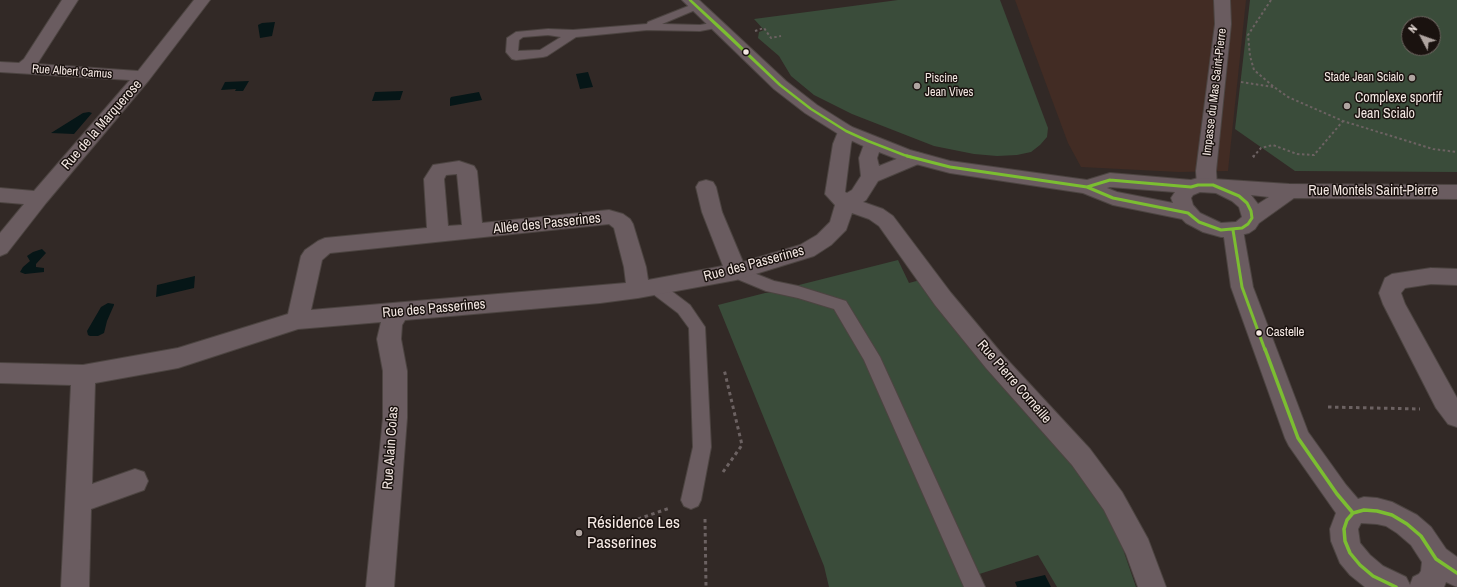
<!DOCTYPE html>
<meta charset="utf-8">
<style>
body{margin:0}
#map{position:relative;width:1457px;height:587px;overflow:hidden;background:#322926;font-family:"Archivo Narrow",sans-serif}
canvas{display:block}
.north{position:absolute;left:1401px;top:16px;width:40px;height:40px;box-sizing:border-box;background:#1a120f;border:1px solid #716763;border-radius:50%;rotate:311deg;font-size:11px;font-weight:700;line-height:16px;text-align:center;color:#f3e7e2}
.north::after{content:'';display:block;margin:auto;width:14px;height:18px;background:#afa4a0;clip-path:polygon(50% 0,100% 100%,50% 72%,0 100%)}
</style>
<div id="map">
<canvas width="1457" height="587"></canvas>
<div class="north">N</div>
</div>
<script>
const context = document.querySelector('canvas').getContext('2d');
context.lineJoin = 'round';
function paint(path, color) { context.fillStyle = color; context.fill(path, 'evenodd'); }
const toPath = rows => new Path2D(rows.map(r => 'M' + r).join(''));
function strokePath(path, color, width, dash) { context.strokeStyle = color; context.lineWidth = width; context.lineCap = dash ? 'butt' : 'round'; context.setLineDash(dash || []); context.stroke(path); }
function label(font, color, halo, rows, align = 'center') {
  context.font = font + ' "Archivo Narrow",sans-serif'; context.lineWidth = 3; context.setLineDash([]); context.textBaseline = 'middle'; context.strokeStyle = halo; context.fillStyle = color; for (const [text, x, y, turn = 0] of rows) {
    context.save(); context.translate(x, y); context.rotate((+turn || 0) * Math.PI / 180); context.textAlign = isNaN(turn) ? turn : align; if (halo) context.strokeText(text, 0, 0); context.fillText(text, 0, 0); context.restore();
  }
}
paint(toPath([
 [1015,0,1246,0,1228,171,1179,172,1081,167,1068,143]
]), '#422c24');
paint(toPath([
 [898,0,1000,0,1048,128,1047,137,1040,145,1031,152,1017,155,997,156,974,154,934,146,852,114,814,95,791,76,779,56,758,38,759,32,764,30,754,19],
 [1250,0,1457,0,1457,172,1295,171,1235,129],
 [1409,24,1433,24,1433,48,1409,48],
 [898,260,909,283,920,280,1075,465,1115,526,1136,587,1057,587,1038,555,961,580,964,587,829,587,824,566,718,305,765,293,775,292,791,287]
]), '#3a4c3a');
paint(toPath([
 [275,22,272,36,260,38,258,25,262,23],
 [588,72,593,87,580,89,576,74],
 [249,81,243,91,235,91,236,89,221,90,225,82],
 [403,91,400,100,372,101,375,92],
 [479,92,482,100,450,106,450,99,451,97],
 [89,112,92,113,74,134,51,133,83,113],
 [42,249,46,253,36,264,36,267,44,268,44,272,25,274,20,272,23,267,30,261,27,256,33,252],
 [195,276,194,288,156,297,157,285],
 [108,303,114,304,114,305,107,321,104,333,98,336,90,336,88,335,87,331,101,307],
 [1045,575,1051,587,1017,587,1015,582]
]), '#061617');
const service = toPath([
 [696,3,702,6,700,8,662,24,700,25,717,22,721,23,723,25,721,27,700,31,647,30,576,37,547,56,543,57,516,60,512,59,506,52,507,38,516,32,548,29,573,30,647,24,648,22,696,3],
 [548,35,561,37,540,50,518,51,519,40,523,37,548,35],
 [736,266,774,281,798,286,846,301,880,357,985,587,964,587,864,360,834,309,798,298,766,291,730,276,728,272,730,268,736,266],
 [655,281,661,283,690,305,705,327,711,447,701,500,698,506,691,509,684,506,681,500,693,447,689,328,678,313,649,291,647,287,649,283,655,281]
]);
const minor = toPath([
 [62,0,78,0,37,64,138,71,194,0,210,0,149,80,46,203,7,253,0,256,0,233,24,204,0,202,0,188,34,191,130,80,0,72,0,62,19,63,24,59,62,0],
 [1214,0,1230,0,1231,24,1216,171,1217,185,1214,190,1207,192,1200,190,1197,185,1196,171,1215,24,1214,0],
 [846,125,852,127,855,131,851,144,845,192,847,193,852,190,861,176,859,158,866,139,873,137,880,139,882,143,877,158,879,166,909,154,916,152,923,154,925,158,923,162,878,181,866,200,863,202,883,209,893,216,951,293,1002,354,1090,449,1122,492,1148,539,1166,587,1138,587,1126,554,1104,510,1072,465,986,368,935,305,879,226,869,219,852,213,846,230,831,245,814,256,736,280,638,298,600,303,405,320,402,325,401,339,407,371,407,418,394,587,366,587,383,418,383,371,377,339,381,322,298,329,178,368,95,383,92,484,135,469,144,472,148,481,144,490,91,509,89,587,61,587,71,385,0,383,0,363,83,365,178,348,288,314,301,256,305,250,318,241,325,238,427,228,424,179,433,165,459,161,474,166,477,171,482,223,609,210,623,214,630,219,633,224,646,267,648,280,723,266,702,212,696,187,699,182,706,180,713,182,716,187,722,212,743,262,800,245,817,235,830,222,835,205,825,194,833,144,840,127,846,125],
 [457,174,462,225,448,226,444,179,446,175,457,174],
 [609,224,614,228,624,267,626,283,311,310,322,260,330,253,609,224],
 [1233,223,1240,225,1243,230,1253,287,1308,432,1346,485,1358,499,1364,497,1377,498,1392,502,1417,515,1431,527,1446,549,1457,557,1457,587,1446,582,1444,587,1365,587,1350,575,1340,563,1331,541,1330,529,1336,513,1289,446,1285,438,1231,287,1223,230,1226,225,1233,223],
 [1361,523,1377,524,1386,526,1397,533,1411,545,1422,562,1421,571,1419,574,1413,577,1410,585,1406,577,1383,566,1370,555,1360,543,1358,529,1361,523],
 [1431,268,1457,269,1457,285,1431,284,1405,288,1401,293,1405,304,1457,398,1457,427,1448,424,1436,408,1383,304,1379,293,1385,278,1392,274,1431,268]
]);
const tertiary = toPath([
 [682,0,699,0,786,81,817,105,852,127,910,150,950,161,1087,180,1110,173,1191,180,1198,178,1289,184,1457,185,1457,199,1294,198,1259,223,1255,229,1249,233,1233,237,1221,237,1203,232,1186,223,1182,219,1113,205,1083,193,950,173,897,159,861,145,840,135,805,113,774,89,682,0],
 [1110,187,1175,192,1171,198,1173,203,1117,192,1107,188,1110,187],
 [1200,192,1216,193,1232,201,1239,207,1242,217,1236,222,1221,223,1200,213,1193,205,1191,198,1193,195,1200,192],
 [1251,195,1269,197,1258,204,1251,195]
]);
strokePath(service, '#4c4441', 2);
strokePath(minor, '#4c4441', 2);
strokePath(tertiary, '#4c4441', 2);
strokePath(toPath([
 [1271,0,1248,35,1250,56,1254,70,1274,87,1288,97,1343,121,1433,149,1457,152],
 [755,31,764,28,771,38,781,36],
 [1241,82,1273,87],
 [1253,157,1261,148,1273,145,1297,154,1314,155,1343,121]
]), '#6c6262', 2, [2.5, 2.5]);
strokePath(toPath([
 [1253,157,1254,156]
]), '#6c6262', 2.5, [3, 3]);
strokePath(toPath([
 [1328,407,1420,409],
 [723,472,742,445,724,369],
 [638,519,670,508],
 [705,519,706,587]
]), '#6c6262', 3, [3.5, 3.5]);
paint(service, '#6a5c60');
paint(minor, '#6a5c60');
paint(tertiary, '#6a5c60');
strokePath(toPath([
 [690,0,725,32,780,85,690,0],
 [780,85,811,109,846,131,868,141],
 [868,141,904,155],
 [868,141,904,155],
 [904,155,911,157],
 [904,155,911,157]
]), '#7bbe31', 2.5);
strokePath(toPath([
 [907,156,950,167],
 [907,156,950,167],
 [950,167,1087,187],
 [950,167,1087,187],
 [1110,180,1191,187,1198,185,1213,185,1239,196,1247,203,1251,211,1252,218,1248,224,1242,228,1221,230,1199,222,1188,213,1113,198,1087,187,1110,180],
 [1233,230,1242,287,1265,350]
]), '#7bbe31', 3);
strokePath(toPath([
 [1265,349,1298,438,1337,494,1353,513],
 [1396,587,1373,576,1360,565,1350,553,1345,541,1344,529,1347,520,1353,513,1364,510,1377,511,1392,515,1407,524,1421,536,1436,559,1457,573]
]), '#7bbe31', 3.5);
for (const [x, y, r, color] of [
 [746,52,3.5,"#f3e7e2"],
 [1412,78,4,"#afa4a0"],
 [917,86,4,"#afa4a0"],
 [1347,106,4,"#afa4a0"],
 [1259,333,3.5,"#f3e7e2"],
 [579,533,4,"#afa4a0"]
]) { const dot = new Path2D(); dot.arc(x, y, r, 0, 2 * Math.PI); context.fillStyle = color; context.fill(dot); strokePath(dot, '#1a120f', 1.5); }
label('12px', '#f3e7e2', '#1a120f', [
 ["Rue Albert Camus",72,72,4],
 ["Impasse du Mas Saint-Pierre",1215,92,-83]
]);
label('12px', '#f3e7e2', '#1a120f', [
 ["Stade Jean Scialo",1404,78],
 ["Piscine",925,79,"left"],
 ["Jean Vives",925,93,"left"]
], 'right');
label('13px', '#f3e7e2', '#1a120f', [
 ["Castelle",1266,333]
], 'left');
label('14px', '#f3e7e2', '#1a120f', [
 ["Complexe sportif",1355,98],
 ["Jean Scialo",1355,114]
], 'left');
label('14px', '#f3e7e2', '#1a120f', [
 ["Rue de la Marquerose",102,125,-49],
 ["Rue Montels Saint-Pierre",1373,191],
 ["Allée des Passerines",547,224,-6],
 ["Rue des Passerines",754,264,-15],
 ["Rue des Passerines",434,309,-5],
 ["Rue Pierre Corneille",1014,382,49],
 ["Rue Alain Colas",391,448,-86]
]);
label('17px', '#f3e7e2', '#1a120f', [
 ["Résidence Les",587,523],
 ["Passerines",587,543]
], 'left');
</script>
